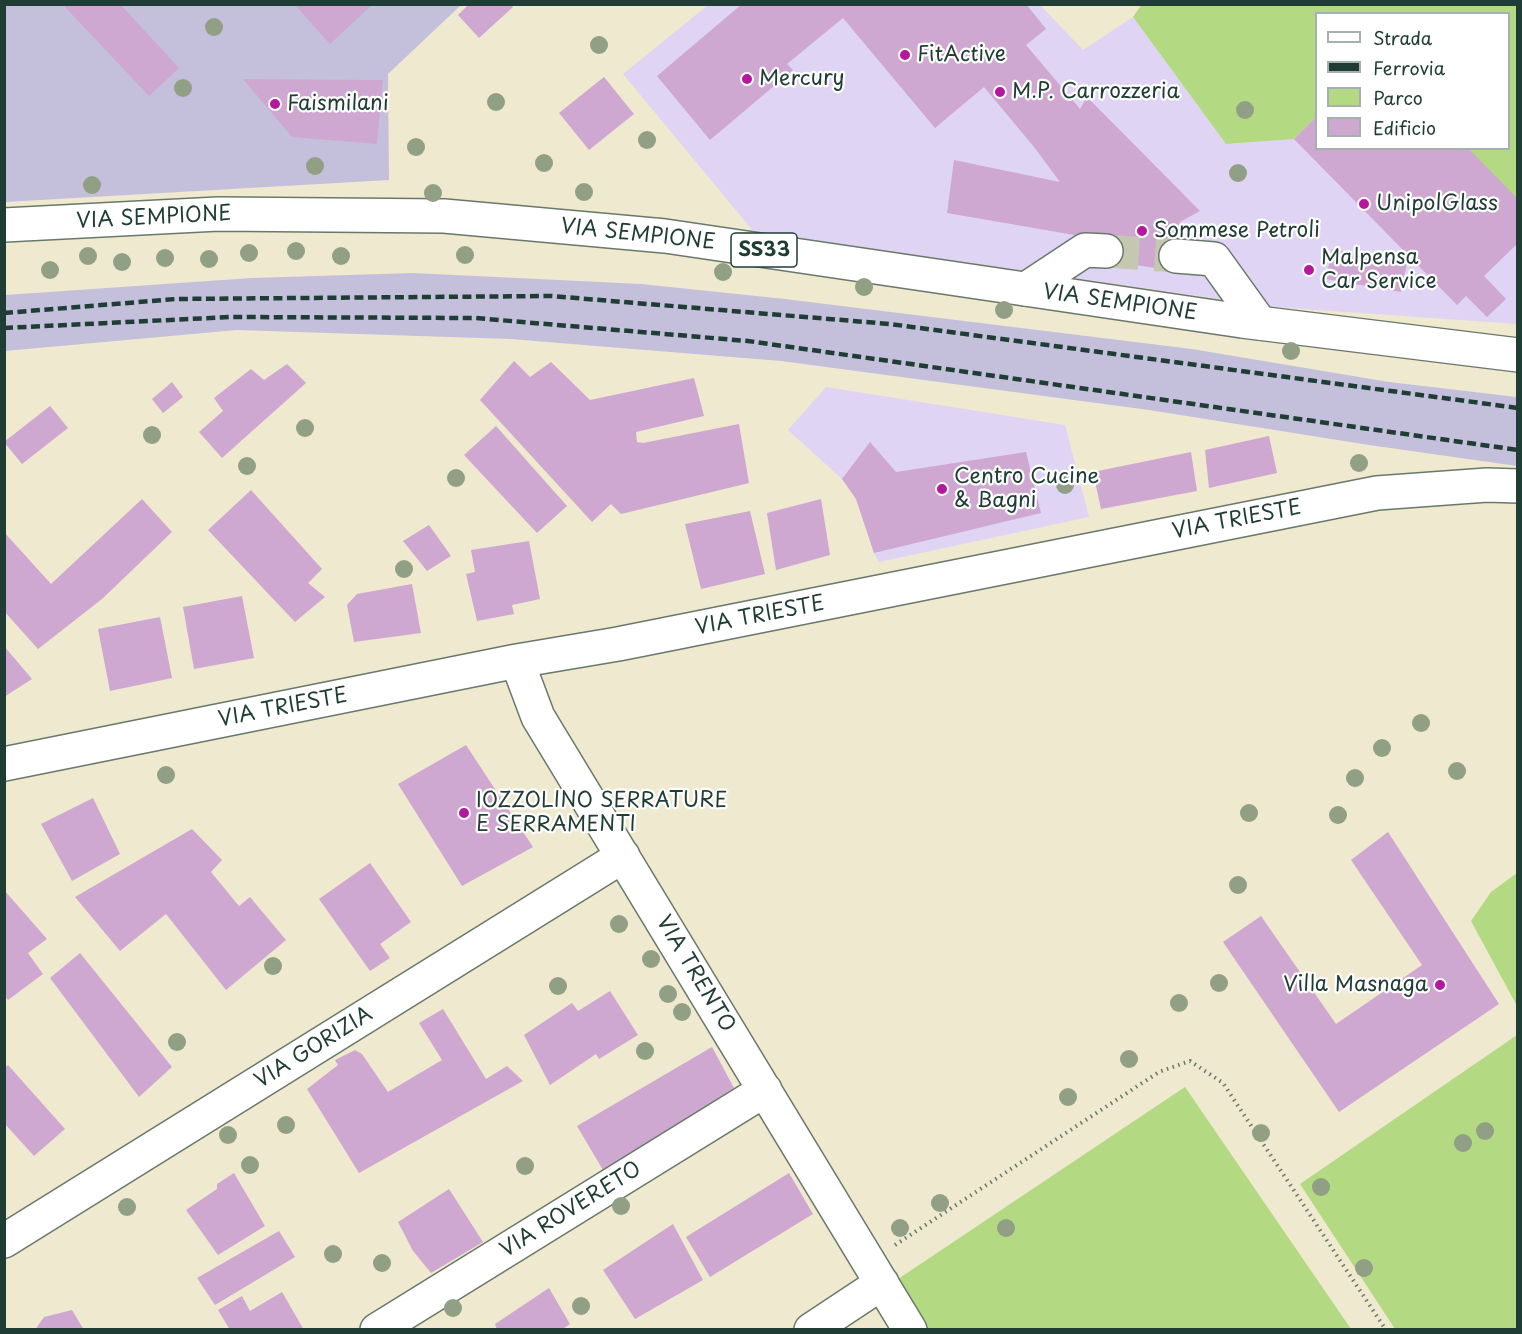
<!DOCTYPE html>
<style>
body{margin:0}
#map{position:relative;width:1522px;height:1334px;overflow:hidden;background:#efe9cf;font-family:"Playpen Sans",sans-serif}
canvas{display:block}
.frame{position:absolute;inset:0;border:6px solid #1f3d34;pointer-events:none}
.legend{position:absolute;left:1315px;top:12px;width:195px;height:138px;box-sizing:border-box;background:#fff;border:2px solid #a5b1ae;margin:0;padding:8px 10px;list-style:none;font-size:18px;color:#1f3d34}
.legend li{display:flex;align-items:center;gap:12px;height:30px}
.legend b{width:30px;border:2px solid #a5b1ae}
</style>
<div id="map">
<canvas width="1522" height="1334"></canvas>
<div class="frame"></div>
<ul class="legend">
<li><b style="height:8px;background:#fff"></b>Strada</li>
<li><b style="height:8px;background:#1f3d34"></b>Ferrovia</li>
<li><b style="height:16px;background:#b3d982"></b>Parco</li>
<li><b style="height:16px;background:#cea8d0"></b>Edificio</li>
</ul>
</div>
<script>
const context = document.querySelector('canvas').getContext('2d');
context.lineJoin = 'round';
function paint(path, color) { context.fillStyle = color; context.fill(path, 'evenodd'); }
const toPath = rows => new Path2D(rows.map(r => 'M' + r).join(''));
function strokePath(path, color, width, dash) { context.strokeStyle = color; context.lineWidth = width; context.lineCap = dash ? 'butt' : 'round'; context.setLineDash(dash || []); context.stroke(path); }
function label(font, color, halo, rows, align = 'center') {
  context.font = font + ' "Playpen Sans",sans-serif'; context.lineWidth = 4.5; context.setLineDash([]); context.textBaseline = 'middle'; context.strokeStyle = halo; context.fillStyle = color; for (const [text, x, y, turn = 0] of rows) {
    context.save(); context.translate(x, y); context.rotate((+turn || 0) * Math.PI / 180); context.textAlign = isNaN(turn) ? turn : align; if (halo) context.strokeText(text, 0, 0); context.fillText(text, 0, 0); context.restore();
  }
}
paint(toPath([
 [708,5,1040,5,1083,50,1133,17,1226,144,1294,139,1316,117,1316,148,1517,199,1517,324,1275,307,754,232,623,74],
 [826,387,1065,425,1089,517,879,562,874,553,856,499,842,479,788,430]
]), '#e0d4f4');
paint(toPath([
 [5,5,461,5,388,74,389,180,5,202],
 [413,273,641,284,785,299,1192,349,1389,382,1517,397,1517,466,1369,445,1149,410,781,361,510,339,237,330,5,351,5,295,252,278]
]), '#c4c0db');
paint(toPath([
 [1142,4,1517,5,1517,199,1468,149,1508,148,1508,14,1316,14,1316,117,1294,139,1226,144,1133,17],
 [1517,873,1517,1006,1471,921,1491,892],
 [1517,1035,1517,1329,1395,1329,1300,1184],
 [1185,1087,1351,1329,929,1329,898,1279]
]), '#b3d982');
paint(toPath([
 [68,4,120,4,179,68,149,96,65,7],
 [294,4,373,4,330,44],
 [469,4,510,4,513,7,479,38,458,15],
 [742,4,1026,4,1046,29,1026,45,1080,109,1087,97,1200,211,1180,222,1174,271,1110,261,1103,240,947,213,954,160,1060,182,1034,147,984,87,935,128,843,18,787,64,793,70,710,140,657,76],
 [604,77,634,114,589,150,559,113],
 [243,79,383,80,377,144,292,137],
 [1316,117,1316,148,1468,148,1518,199,1518,243,1484,276,1506,299,1487,317,1466,296,1457,305,1294,139],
 [1332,249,1407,263,1401,292,1326,279],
 [514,361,530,377,551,362,590,400,694,378,704,416,636,432,637,442,643,443,739,424,749,483,621,514,611,504,592,522,480,400],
 [287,364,306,383,222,458,199,432,223,411,214,398,251,369,264,380],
 [172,382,183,397,163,413,152,399],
 [50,406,68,428,22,464,4,442],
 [496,426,567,506,537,533,464,455],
 [1269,436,1277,473,1209,488,1205,450],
 [870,442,896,472,1026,452,1041,513,874,553,856,499,842,479],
 [1191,452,1197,491,1101,509,1093,472],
 [251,490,322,569,308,583,325,597,295,622,208,530],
 [142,499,172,532,102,599,38,649,4,611,4,532,51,584],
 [821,499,830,555,776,570,767,513],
 [750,511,765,574,701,589,685,524],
 [429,525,451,556,427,571,403,541],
 [529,541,540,599,512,605,514,614,477,621,466,574,475,572,471,550],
 [412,584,421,633,354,642,347,605,357,594],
 [242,596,254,658,194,669,183,607],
 [160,617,172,678,110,691,98,629],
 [4,646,32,679,4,697],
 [466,745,533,847,462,886,398,784],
 [93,798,120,854,72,881,41,824],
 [192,829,222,860,211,872,239,906,250,897,286,940,226,990,166,914,120,951,75,897],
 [1388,832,1499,1004,1339,1112,1223,942,1261,916,1336,1024,1422,965,1351,860],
 [370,863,411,922,380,944,390,958,370,971,319,899],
 [4,890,47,939,28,953,43,974,8,1000,4,995],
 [80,953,172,1067,139,1097,50,978],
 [610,991,638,1035,599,1059,596,1054,550,1085,524,1035,572,1003,578,1011],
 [443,1009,486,1079,507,1066,523,1081,359,1173,307,1089,338,1065,335,1060,355,1050,362,1054,388,1092,442,1060,419,1023],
 [712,1047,734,1088,664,1135,603,1170,577,1126],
 [8,1065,65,1129,34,1156,4,1123,4,1068],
 [234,1173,265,1226,218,1255,186,1210,217,1189,217,1184],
 [789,1173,813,1214,710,1277,686,1237],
 [449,1189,483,1242,431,1273,413,1251,398,1222],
 [673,1224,703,1280,635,1319,603,1270],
 [279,1231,295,1257,215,1305,197,1278],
 [549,1288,570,1324,561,1330,497,1330,495,1324],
 [282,1292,304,1330,230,1330,218,1310,242,1296,250,1311],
 [72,1310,84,1330,35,1330,44,1317]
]), '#cea8d0');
strokePath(toPath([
 [1106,251,1176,256]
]), '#c5c7b0', 33, [33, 16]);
const minor = toPath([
 [1176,256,1214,259,1260,323],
 [1026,289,1085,250,1106,251],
 [517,661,538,717,910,1330],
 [4,764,517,661,618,644,1377,493,1487,485,1518,486],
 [4,1241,623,856],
 [377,1330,765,1090],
 [811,1330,882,1283]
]);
const major = toPath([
 [4,225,218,214,444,216,665,236,1242,321,1518,355]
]);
strokePath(minor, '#68796a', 36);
strokePath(major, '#68796a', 36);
strokePath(toPath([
 [895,1245,1159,1072,1190,1061,1223,1083,1386,1330]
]), '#68796a', 4, [1.5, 4.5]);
strokePath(minor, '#fff', 33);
strokePath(major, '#fff', 33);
strokePath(toPath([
 [4,313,176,299,551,296,890,324,1518,408],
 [4,328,231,317,475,318,748,341,1518,450]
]), '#1f3d34', 4.5, [9, 4.5]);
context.fillStyle = '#91a085';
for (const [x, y] of [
 [214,27],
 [599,45],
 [183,88],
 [496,102],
 [1245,110],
 [647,140],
 [416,147],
 [544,163],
 [315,166],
 [1238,173],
 [92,185],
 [584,192],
 [433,193],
 [296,251],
 [249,253],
 [465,255],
 [88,256],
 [341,256],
 [165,258],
 [209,259],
 [122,262],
 [50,270],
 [723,272],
 [864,287],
 [1004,310],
 [1291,351],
 [305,428],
 [152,435],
 [1359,463],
 [247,466],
 [456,478],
 [1065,485],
 [404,569],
 [1421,723],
 [1382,748],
 [1457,771],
 [166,775],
 [1355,778],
 [1249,813],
 [1338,815],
 [1238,885],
 [619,924],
 [651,959],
 [273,966],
 [1219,983],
 [558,986],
 [668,994],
 [1179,1003],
 [682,1012],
 [177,1042],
 [645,1051],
 [1129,1059],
 [1068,1097],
 [286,1125],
 [1485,1131],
 [1261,1133],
 [228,1135],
 [1463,1143],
 [250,1165],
 [525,1166],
 [1321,1187],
 [940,1203],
 [621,1206],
 [127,1207],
 [900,1228],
 [1006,1228],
 [333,1254],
 [382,1263],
 [1364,1268],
 [581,1306],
 [453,1308]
]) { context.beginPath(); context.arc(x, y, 9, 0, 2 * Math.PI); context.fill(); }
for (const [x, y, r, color] of [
 [905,55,6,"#b5179e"],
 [747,79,6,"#b5179e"],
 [1000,92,6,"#b5179e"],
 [275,104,6,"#b5179e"],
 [1364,204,6,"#b5179e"],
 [1142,231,6,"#b5179e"],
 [1309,270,6,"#b5179e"],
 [942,489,6,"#b5179e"],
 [464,813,6,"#b5179e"],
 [1440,985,6,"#b5179e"]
]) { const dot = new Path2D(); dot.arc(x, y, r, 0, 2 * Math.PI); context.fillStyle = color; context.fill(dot); strokePath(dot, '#fff', 2); }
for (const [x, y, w] of [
 [764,250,66]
]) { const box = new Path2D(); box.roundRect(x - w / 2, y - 17, w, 34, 4.5); context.fillStyle = '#fff'; context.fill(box); strokePath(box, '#1f3d34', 1.5); }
label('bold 20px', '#1f3d34', null, [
 ["SS33",764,250]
]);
label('21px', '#1f3d34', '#fff', [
 ["FitActive",917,55],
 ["Mercury",759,79],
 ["M.P. Carrozzeria",1012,92],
 ["Faismilani",287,104],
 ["UnipolGlass",1376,204],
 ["Sommese Petroli",1154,231],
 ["Malpensa",1321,258],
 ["Car Service",1321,282],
 ["Centro Cucine",954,477],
 ["& Bagni",954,501],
 ["IOZZOLINO SERRATURE",476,801],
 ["E SERRAMENTI",476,825],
 ["Villa Masnaga",1428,985,"right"]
], 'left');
label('21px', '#1f3d34', '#fff', [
 ["VIA SEMPIONE",154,218,-3],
 ["VIA SEMPIONE",638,235,6],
 ["VIA SEMPIONE",1120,303,8],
 ["VIA TRIESTE",1237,520,-11],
 ["VIA TRIESTE",760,616,-11],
 ["VIA TRIESTE",283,708,-11],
 ["VIA TRENTO",695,974,59],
 ["VIA GORIZIA",314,1048,-32],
 ["VIA ROVERETO",571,1210,-32]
]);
</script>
